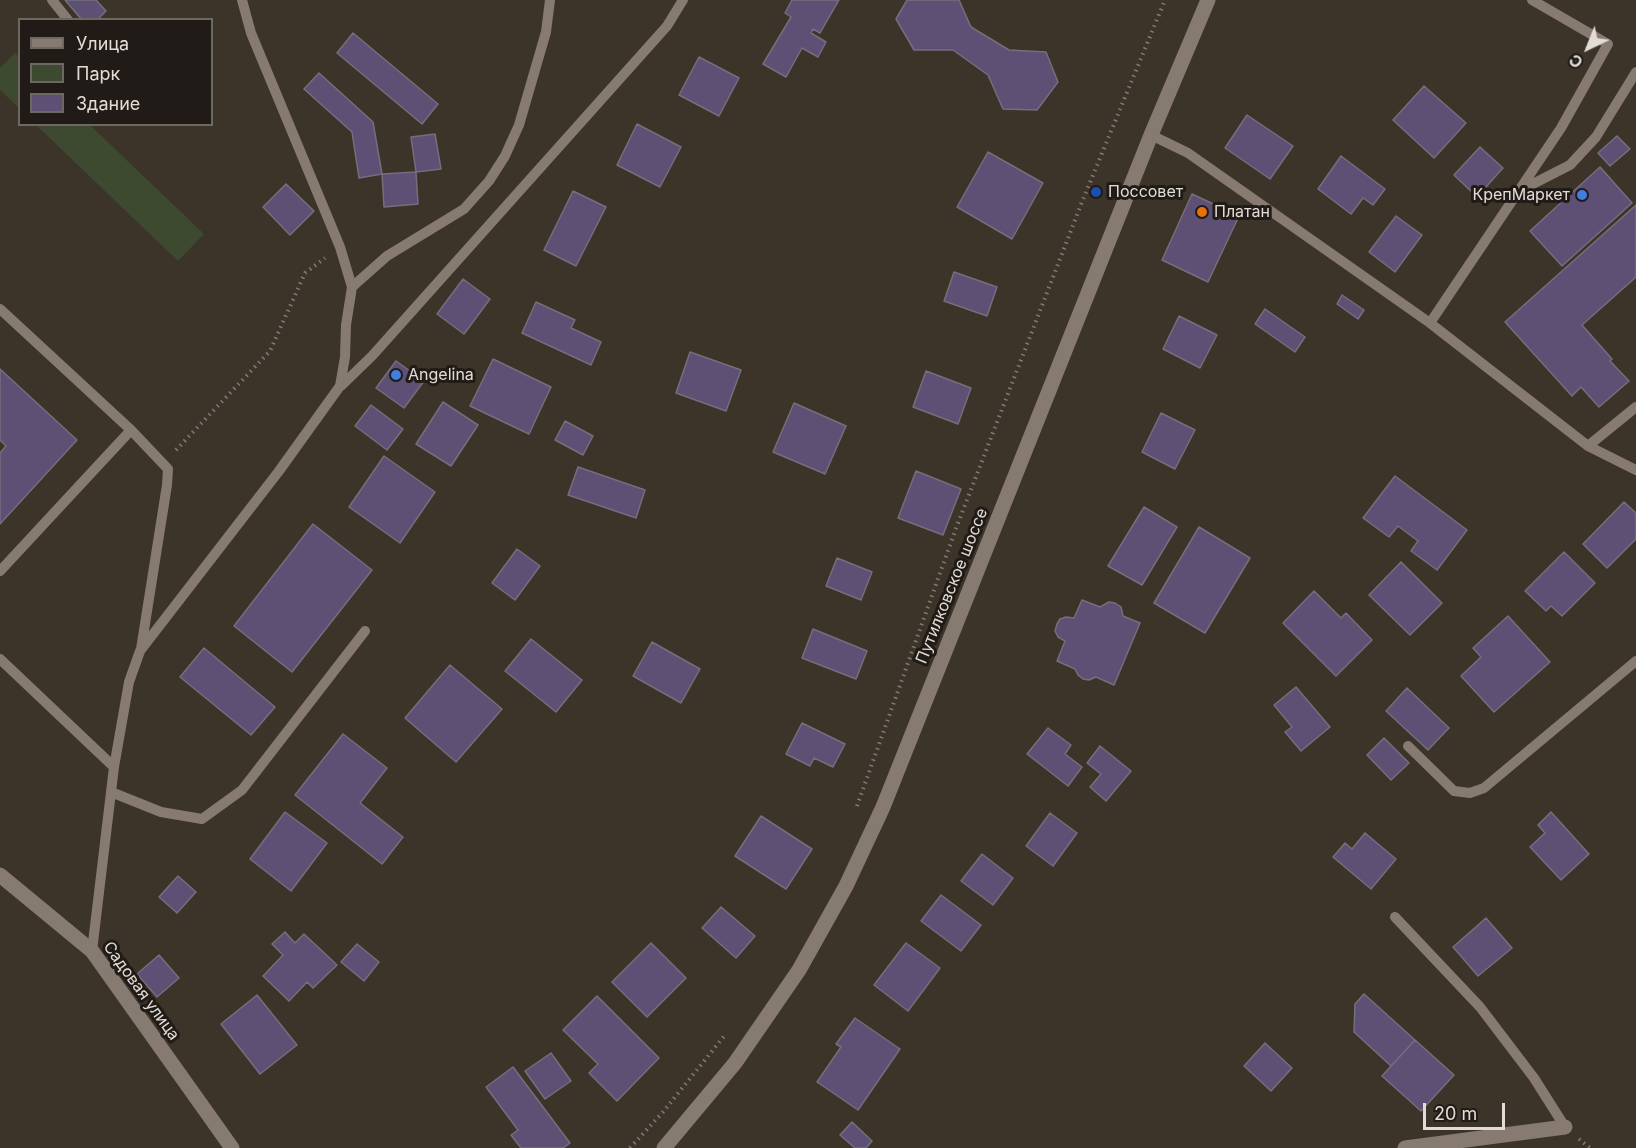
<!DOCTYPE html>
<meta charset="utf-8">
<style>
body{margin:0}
#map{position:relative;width:1636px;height:1148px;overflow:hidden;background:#3c3329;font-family:Inter,sans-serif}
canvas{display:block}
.legend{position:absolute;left:18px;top:18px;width:195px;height:108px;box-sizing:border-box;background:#201b17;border:2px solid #6e6863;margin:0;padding:8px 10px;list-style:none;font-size:18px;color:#e3dcd6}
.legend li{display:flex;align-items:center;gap:12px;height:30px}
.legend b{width:30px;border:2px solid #6e6863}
.north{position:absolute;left:1558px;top:18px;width:60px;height:60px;-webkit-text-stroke:4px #201b17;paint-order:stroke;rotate:223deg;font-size:16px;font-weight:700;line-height:24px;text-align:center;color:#e3dcd6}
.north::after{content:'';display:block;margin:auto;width:21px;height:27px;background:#e3dcd6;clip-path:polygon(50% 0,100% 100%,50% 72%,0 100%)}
.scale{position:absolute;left:1423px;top:1103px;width:82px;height:27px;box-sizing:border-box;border:3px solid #e3dcd6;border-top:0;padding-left:8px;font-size:18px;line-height:21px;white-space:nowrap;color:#e3dcd6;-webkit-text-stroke:4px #201b17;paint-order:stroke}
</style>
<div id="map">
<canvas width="1636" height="1148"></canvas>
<ul class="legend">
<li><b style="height:8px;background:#877b71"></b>Улица</li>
<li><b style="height:16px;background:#3d4a30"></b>Парк</li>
<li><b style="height:16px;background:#5e4f74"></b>Здание</li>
</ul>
<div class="north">С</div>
<div class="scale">20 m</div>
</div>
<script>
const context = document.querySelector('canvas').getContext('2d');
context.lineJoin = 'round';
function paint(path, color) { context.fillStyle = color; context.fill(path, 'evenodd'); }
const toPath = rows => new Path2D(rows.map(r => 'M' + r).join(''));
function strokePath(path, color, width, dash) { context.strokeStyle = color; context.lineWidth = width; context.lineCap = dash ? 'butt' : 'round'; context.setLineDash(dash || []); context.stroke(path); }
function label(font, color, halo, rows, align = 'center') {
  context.font = font + ' Inter,sans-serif'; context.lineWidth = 6; context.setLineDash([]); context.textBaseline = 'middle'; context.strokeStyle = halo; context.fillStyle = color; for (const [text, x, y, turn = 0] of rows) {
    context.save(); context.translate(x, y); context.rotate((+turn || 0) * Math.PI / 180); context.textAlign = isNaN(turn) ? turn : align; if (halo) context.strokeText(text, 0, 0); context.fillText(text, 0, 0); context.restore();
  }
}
paint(toPath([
 [15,53,19,57,19,108,0,90,0,68],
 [36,125,90,125,204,234,178,261]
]), '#3d4a30');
const building = toPath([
 [65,0,96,0,106,11,97,20,82,20,65,0],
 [792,0,839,0,820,33,813,29,811,33,826,42,818,57,802,48,786,77,763,64,791,17,785,13,792,0],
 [907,0,959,0,971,27,1009,50,1046,52,1058,82,1037,110,1003,109,988,75,953,50,914,50,896,19,907,0],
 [353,33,438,104,422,124,337,53,353,33],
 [699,57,739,78,719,116,679,95,699,57],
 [319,73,373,122,382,174,359,178,352,132,304,89,319,73],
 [1424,86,1466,123,1434,158,1393,120,1424,86],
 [1247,115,1293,146,1270,179,1225,148,1247,115],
 [637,124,681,147,660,187,617,165,637,124],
 [435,134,441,169,416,172,411,137,435,134],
 [1617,136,1630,149,1610,166,1598,153,1617,136],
 [1480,147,1503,168,1477,197,1454,175,1480,147],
 [988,152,1043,183,1012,239,957,207,988,152],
 [1341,156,1385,189,1373,205,1363,198,1351,214,1318,189,1341,156],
 [1600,167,1632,203,1562,266,1530,231,1600,167],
 [416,172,418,204,384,207,382,174,416,172],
 [286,184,314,211,290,235,263,207,286,184],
 [573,191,606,207,576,266,544,250,573,191],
 [1192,194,1239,216,1208,282,1162,260,1192,194],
 [1636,205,1636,277,1582,325,1612,359,1610,361,1629,381,1599,407,1581,387,1572,396,1505,322,1636,205],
 [1396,216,1422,235,1395,272,1369,252,1396,216],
 [954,272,997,287,987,316,944,301,954,272],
 [463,279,490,299,464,334,437,314,463,279],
 [1342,295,1364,310,1358,319,1337,304,1342,295],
 [536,302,575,320,571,328,601,342,591,365,522,333,536,302],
 [1265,309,1305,337,1295,352,1255,324,1265,309],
 [1179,316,1217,335,1200,368,1163,349,1179,316],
 [690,352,741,370,726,411,676,393,690,352],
 [493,359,551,387,529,434,470,406,493,359],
 [396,361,424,381,404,408,376,388,396,361],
 [0,369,77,440,0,524,0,453,6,446,0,440,0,369],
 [926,371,971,388,958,424,913,407,926,371],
 [443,402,478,425,451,466,416,444,443,402],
 [794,403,846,426,825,474,773,452,794,403],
 [371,405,403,429,387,450,355,426,371,405],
 [1161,413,1195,430,1175,469,1142,452,1161,413],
 [565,421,593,436,583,455,555,440,565,421],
 [384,456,435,492,400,543,349,507,384,456],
 [578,467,645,490,636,518,568,495,578,467],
 [916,471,961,489,943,535,898,518,916,471],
 [1395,476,1467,530,1437,570,1411,551,1418,541,1398,526,1389,537,1363,518,1395,476],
 [1624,502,1636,513,1636,539,1607,568,1583,544,1624,502],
 [1144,507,1177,527,1142,585,1108,566,1144,507],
 [313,524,372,570,292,672,234,626,313,524],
 [1199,527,1250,558,1205,633,1154,603,1199,527],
 [517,549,540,566,515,600,492,583,517,549],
 [1564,552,1595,583,1562,616,1551,606,1546,611,1525,591,1564,552],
 [837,558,872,572,861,600,826,586,837,558],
 [1401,562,1442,603,1410,635,1369,595,1401,562],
 [1314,591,1341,618,1346,613,1372,640,1336,676,1283,623,1314,591],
 [1082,600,1100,607,1109,602,1115,603,1121,607,1123,616,1140,623,1114,685,1096,677,1089,680,1083,679,1078,675,1075,669,1057,661,1065,641,1058,637,1055,631,1057,624,1060,619,1066,617,1074,618,1082,600],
 [1508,616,1550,662,1494,712,1461,676,1481,657,1473,648,1508,616],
 [813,629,867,651,856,679,802,658,813,629],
 [531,639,582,680,556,712,505,671,531,639],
 [652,642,700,669,681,703,633,676,652,642],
 [204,648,275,707,251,735,180,677,204,648],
 [450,665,502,709,456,762,405,718,450,665],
 [1296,687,1330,727,1301,751,1285,732,1292,727,1274,705,1296,687],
 [1407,688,1449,728,1428,750,1386,711,1407,688],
 [802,723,845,744,833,767,814,758,810,766,786,754,802,723],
 [1048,728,1071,745,1065,754,1082,767,1068,786,1027,754,1048,728],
 [343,734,387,768,360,803,403,837,382,864,295,795,343,734],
 [1384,738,1409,763,1391,780,1367,755,1384,738],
 [1100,746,1131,771,1106,801,1090,787,1101,774,1087,763,1100,746],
 [285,812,327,843,291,891,250,859,285,812],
 [1551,812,1589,854,1561,880,1530,847,1545,833,1538,825,1551,812],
 [1050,813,1077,833,1053,866,1026,846,1050,813],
 [761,816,812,849,786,889,735,856,761,816],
 [1365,833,1396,859,1371,889,1333,857,1345,843,1352,849,1365,833],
 [982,854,1013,878,993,905,961,881,982,854],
 [178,876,196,892,177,913,159,897,178,876],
 [941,895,981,925,961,951,921,921,941,895],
 [721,907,755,936,736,958,702,928,721,907],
 [1486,918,1512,948,1478,976,1453,947,1486,918],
 [285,932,295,943,304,934,337,965,313,988,307,982,289,1001,263,976,283,955,272,944,285,932],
 [651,943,686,978,647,1017,612,982,651,943],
 [906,943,940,968,908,1011,874,985,906,943],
 [357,944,379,962,364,981,341,962,357,944],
 [159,955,179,978,157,997,137,974,159,955],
 [1364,994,1415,1040,1391,1066,1354,1032,1355,1004,1364,994],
 [257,995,297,1045,260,1074,221,1024,257,995],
 [597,996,659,1058,617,1101,589,1073,598,1064,563,1030,597,996],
 [855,1018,900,1049,858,1110,817,1082,841,1047,836,1044,855,1018],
 [1415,1040,1454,1075,1421,1111,1382,1076,1415,1040],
 [1265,1043,1292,1068,1271,1091,1244,1066,1265,1043],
 [551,1053,571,1081,545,1099,525,1071,551,1053],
 [513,1067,570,1143,563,1148,521,1148,511,1135,518,1130,486,1087,513,1067],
 [852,1122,872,1141,866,1148,855,1148,840,1135,852,1122]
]);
paint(building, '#5e4f74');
strokePath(building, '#746f7c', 1.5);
strokePath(toPath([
 [176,450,270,351,305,273,325,258],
 [857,806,955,531,1082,202,1165,0],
 [1579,1139,1590,1148],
 [630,1148,663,1112,725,1035]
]), '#837b73', 4, [1.5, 4.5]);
strokePath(toPath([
 [52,0,68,20],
 [1151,135,1188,153,1430,323,1588,446,1636,470],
 [1521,190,1570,165,1596,137,1636,72],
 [352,287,387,256,464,209,489,181,505,156,519,125,546,32,550,0],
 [0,309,131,430,168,469,167,485,141,649],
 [1430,323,1561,128,1608,44,1532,0],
 [341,386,372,356,667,26,683,0],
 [1588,446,1636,407],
 [0,571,131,430],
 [0,659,114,767],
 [1408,746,1454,791,1470,793,1484,788,1636,661],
 [111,792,161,812,202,819,242,790,365,631],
 [1395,917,1480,1007,1534,1078,1565,1127],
 [92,951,114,767,129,682,140,651,279,471,340,386,345,357,346,325,352,287,340,247,251,33,242,0]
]), '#877b71', 10);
strokePath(toPath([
 [0,875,92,951,232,1148],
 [1405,1148,1565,1127]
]), '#877b71', 15);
strokePath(toPath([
 [664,1148,735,1063,799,970,846,886,883,807,1151,135,1208,0]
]), '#877b71', 15);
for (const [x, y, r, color] of [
 [1096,192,6,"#1a4fb4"],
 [1582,195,6,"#3f7fe0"],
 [1202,212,6,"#e8710a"],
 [396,375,6,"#3f7fe0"]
]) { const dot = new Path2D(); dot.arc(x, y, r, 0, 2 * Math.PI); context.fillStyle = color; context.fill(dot); strokePath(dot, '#201b17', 2); }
label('16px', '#e3dcd6', '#201b17', [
 ["Поссовет",1108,192],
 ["КрепМаркет",1570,195,"right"],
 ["Платан",1214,212],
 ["Angelina",408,375]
], 'left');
label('16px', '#e3dcd6', '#201b17', [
 ["Путилковское шоссе",952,586,-68],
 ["Садовая улица",141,991,54]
]);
</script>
